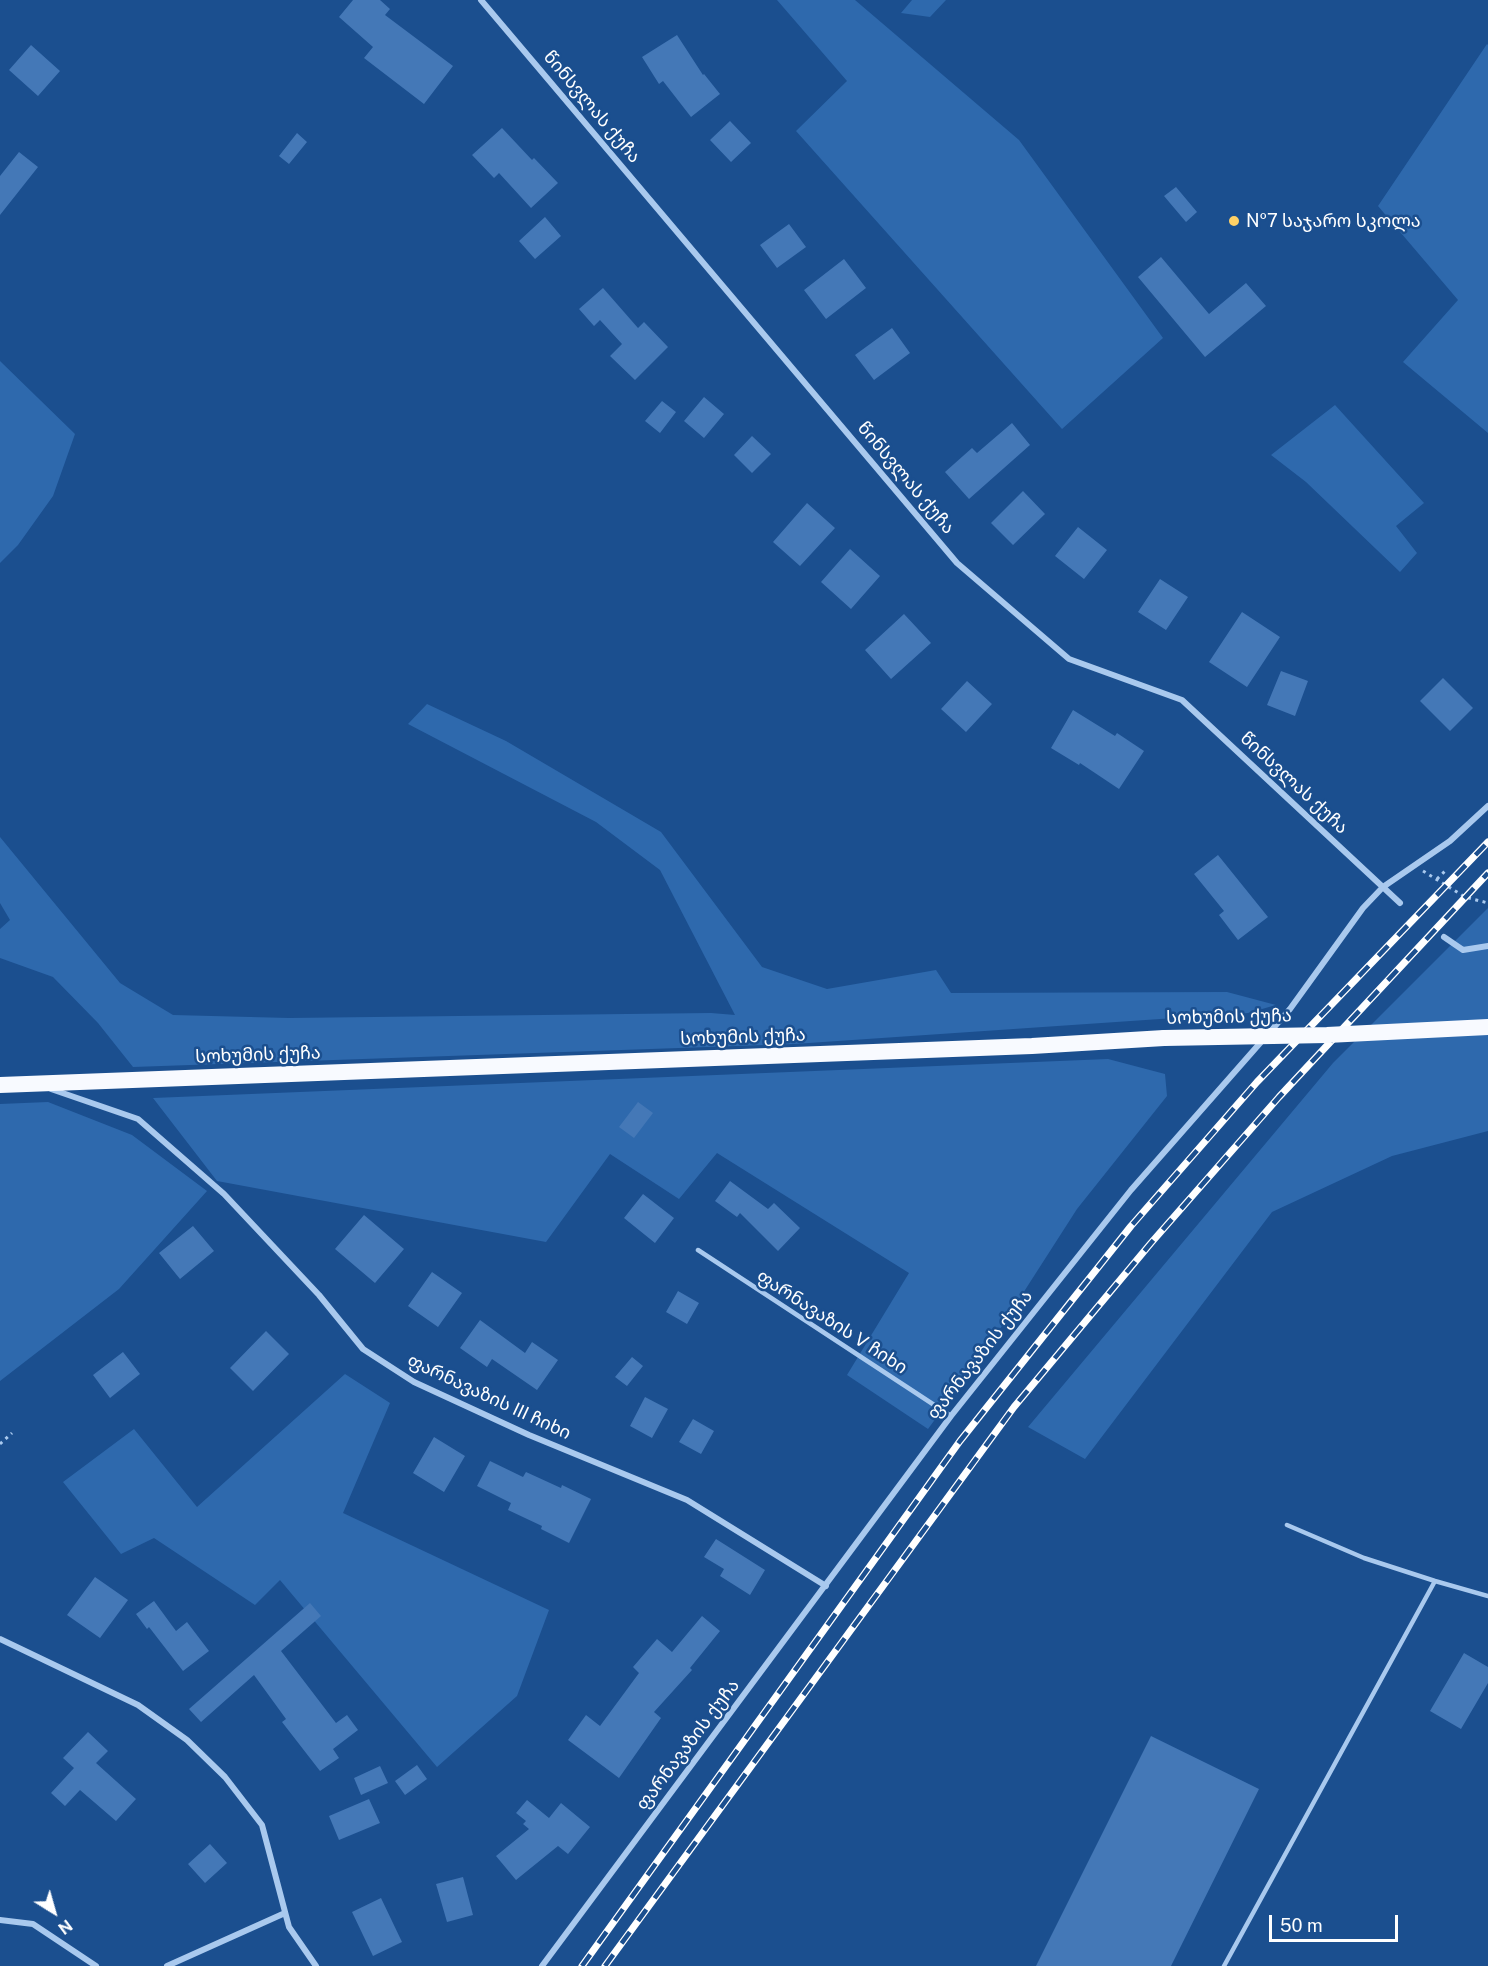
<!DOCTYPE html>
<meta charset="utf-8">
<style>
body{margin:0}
#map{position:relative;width:1488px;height:1966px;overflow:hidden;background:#1b4f8f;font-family:"Public Sans",sans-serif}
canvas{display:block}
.north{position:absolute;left:24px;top:1882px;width:60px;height:60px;-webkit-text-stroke:4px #1b4f8f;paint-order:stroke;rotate:143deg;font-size:16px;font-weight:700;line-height:24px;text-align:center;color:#fff}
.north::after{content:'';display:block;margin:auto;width:21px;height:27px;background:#fff;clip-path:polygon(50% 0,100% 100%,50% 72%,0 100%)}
.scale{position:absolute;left:1269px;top:1915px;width:129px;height:27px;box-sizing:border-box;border:3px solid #fff;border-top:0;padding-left:8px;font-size:18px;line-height:21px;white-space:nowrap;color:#fff;-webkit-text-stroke:4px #1b4f8f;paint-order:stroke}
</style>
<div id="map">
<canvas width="1488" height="1966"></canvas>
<div class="north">N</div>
<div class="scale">50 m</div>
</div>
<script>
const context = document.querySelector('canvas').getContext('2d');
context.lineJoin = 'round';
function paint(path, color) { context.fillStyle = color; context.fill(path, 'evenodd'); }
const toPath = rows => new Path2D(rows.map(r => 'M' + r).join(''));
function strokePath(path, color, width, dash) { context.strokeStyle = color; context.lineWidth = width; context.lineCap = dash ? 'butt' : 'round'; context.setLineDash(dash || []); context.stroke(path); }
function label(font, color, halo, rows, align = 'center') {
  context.font = font + ' "Public Sans","Noto Sans Georgian",sans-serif'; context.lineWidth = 5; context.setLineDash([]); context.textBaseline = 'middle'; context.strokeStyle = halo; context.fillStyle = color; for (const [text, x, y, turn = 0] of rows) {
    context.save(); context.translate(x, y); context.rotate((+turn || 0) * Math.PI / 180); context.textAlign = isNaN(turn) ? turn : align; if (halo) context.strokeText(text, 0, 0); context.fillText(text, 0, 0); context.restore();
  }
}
paint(toPath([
 [777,0,855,0,1019,140,1163,338,1062,429,796,131,847,81],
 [912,0,946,0,930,17,901,13],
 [1487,44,1488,45,1488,433,1403,362,1458,300,1378,206],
 [0,361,75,434,53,496,18,545,0,563],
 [1335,405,1424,503,1396,526,1417,553,1400,572,1306,482,1271,455],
 [427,704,506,741,661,832,762,967,827,989,936,970,951,993,1227,992,1276,1005,1248,1013,794,1044,133,1067,98,1023,53,977,0,958,0,929,10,920,0,903,0,837,120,983,173,1015,289,1018,711,1013,735,1015,660,870,596,822,408,724],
 [1488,908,1488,1131,1392,1156,1272,1212,1085,1459,1028,1427,1333,1063],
 [1108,1059,1165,1074,1167,1096,1077,1209,991,1343,928,1429,847,1375,909,1273,717,1153,679,1199,610,1154,546,1242,217,1181,153,1098],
 [48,1102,132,1135,207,1191,119,1289,0,1381,0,1104],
 [345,1374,390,1403,343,1513,549,1610,517,1696,437,1767,280,1580,255,1605,154,1538,121,1554,63,1482,134,1429,197,1507]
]), '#2e69ad');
paint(toPath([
 [353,0,380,0,390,9,385,15,453,66,424,104,364,58,373,47,339,17],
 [677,35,703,75,704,74,720,94,691,117,663,81,659,84,642,57],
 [31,45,60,71,38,96,9,70],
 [730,121,751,143,731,162,710,140],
 [502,128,532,160,534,158,558,183,531,208,499,173,494,178,472,155],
 [297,133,307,142,289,164,279,156],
 [19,152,38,167,0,215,0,176],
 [1176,187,1197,212,1186,222,1164,196],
 [545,217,561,236,535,259,519,241],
 [789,224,806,247,777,268,760,245],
 [1161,257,1209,314,1246,283,1266,306,1205,357,1138,277],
 [844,259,866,288,826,319,804,290],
 [603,288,638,328,644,322,668,347,635,380,610,356,622,344,600,320,594,326,579,309],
 [892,328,910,353,874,380,855,355],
 [704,397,724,414,704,438,684,421],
 [662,401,676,412,660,433,645,421],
 [1012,423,1030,445,969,499,945,472,972,448,977,453],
 [752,436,771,454,752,473,734,455],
 [1023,491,1045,514,1013,545,991,523],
 [807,503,835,528,800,566,773,542],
 [1078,527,1107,550,1084,579,1055,556],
 [850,549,880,576,851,609,821,582],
 [1160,579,1188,597,1166,630,1138,612],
 [1242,612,1280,637,1247,687,1209,662],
 [904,614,931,643,891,679,865,650],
 [1281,671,1308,681,1295,716,1267,705],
 [1443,678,1473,708,1450,731,1420,701],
 [967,681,992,704,966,732,941,709],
 [1073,710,1115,736,1117,733,1144,751,1119,789,1080,763,1079,765,1051,748],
 [1218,855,1268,917,1238,940,1219,915,1224,911,1194,874],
 [638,1102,653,1113,634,1138,619,1127],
 [730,1181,768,1209,774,1203,800,1228,778,1251,740,1213,737,1217,715,1201],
 [643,1194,674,1218,655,1243,624,1218],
 [364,1215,404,1249,375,1283,335,1249],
 [193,1226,214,1251,180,1279,159,1253],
 [432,1272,462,1293,438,1327,408,1306],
 [678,1291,699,1303,687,1324,666,1312],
 [480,1320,525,1353,532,1342,558,1360,537,1390,492,1359,487,1367,460,1348],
 [266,1331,289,1354,253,1391,230,1368],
 [123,1352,140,1374,110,1398,93,1375],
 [632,1357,643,1366,627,1386,615,1377],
 [645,1397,668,1409,652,1438,630,1426],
 [693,1419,714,1431,701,1454,679,1442],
 [434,1437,465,1456,444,1492,413,1473],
 [490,1461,523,1477,526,1472,561,1488,562,1485,591,1499,569,1543,541,1529,542,1526,508,1510,511,1503,477,1486],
 [716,1539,765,1570,750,1595,720,1576,724,1569,704,1557],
 [95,1577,128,1600,100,1638,67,1615],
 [154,1601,176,1631,187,1622,209,1651,183,1671,149,1627,147,1629,136,1614],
 [310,1603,321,1616,281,1651,336,1723,347,1715,358,1730,333,1749,339,1758,320,1771,282,1722,286,1719,254,1675,201,1722,189,1709],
 [702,1616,720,1631,690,1668,692,1670,654,1712,661,1718,619,1778,568,1740,586,1715,600,1726,639,1673,633,1667,657,1639,672,1652],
 [1464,1653,1488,1667,1488,1683,1461,1729,1430,1711],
 [88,1732,108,1751,96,1763,136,1799,116,1821,80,1790,65,1806,51,1793,74,1768,63,1758],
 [1151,1736,1259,1789,1171,1966,1036,1966],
 [417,1765,427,1779,405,1795,395,1781],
 [380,1766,388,1783,361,1795,354,1778],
 [369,1799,380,1823,339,1840,329,1816],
 [527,1800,549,1818,561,1803,590,1827,568,1854,558,1846,516,1880,496,1856,529,1829,523,1824,526,1821,516,1813],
 [210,1844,227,1863,205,1883,188,1864],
 [463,1877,473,1915,447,1922,436,1884],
 [381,1898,402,1942,373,1956,352,1912]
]), '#4478b7');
strokePath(toPath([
 [1423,871,1465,897,1488,903],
 [1437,879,1446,870],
 [0,1444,12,1433]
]), '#a9c9ee', 3, [3, 4.5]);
strokePath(toPath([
 [698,1250,951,1416],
 [1287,1525,1364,1558,1435,1581,1488,1596],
 [1224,1966,1435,1581]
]), '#a9c9ee', 4.5);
strokePath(toPath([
 [481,0,957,563,1069,659,1182,700,1400,903],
 [1444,937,1463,950,1488,946],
 [51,1089,138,1119,224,1194,319,1295,363,1349,414,1382,529,1435,687,1500,826,1586],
 [0,1639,138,1705,187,1740,225,1777,262,1825,289,1927,316,1966],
 [0,1920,33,1924,96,1966],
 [167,1966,285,1913],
 [542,1966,951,1416,1131,1190,1290,1009,1363,908,1383,887,1450,841,1488,806]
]), '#a9c9ee', 6);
strokePath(toPath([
 [0,1085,1032,1046,1164,1038]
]), '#f8faff', 16);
const rail = toPath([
 [582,1966,960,1441,1131,1226,1257,1082,1488,842],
 [605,1966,1014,1407,1151,1243,1279,1097,1488,873]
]);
strokePath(rail, '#fff', 7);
strokePath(rail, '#1b4f8f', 4.5, [14]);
strokePath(toPath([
 [1164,1038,1327,1035,1488,1027]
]), '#f8faff', 16);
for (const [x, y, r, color] of [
 [1234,221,6,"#ffd166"]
]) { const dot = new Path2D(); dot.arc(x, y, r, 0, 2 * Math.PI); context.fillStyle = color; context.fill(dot); strokePath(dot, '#1b4f8f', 2); }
label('18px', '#fff', '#1b4f8f', [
 ["წინსვლას ქუჩა",592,107,50],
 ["წინსვლას ქუჩა",906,478,50],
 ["წინსვლას ქუჩა",1294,783,43],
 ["სოხუმის ქუჩა",1229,1017,-1],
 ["სოხუმის ქუჩა",743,1037,-2],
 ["სოხუმის ქუჩა",258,1055,-2],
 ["ფარნავაზის V ჩიხი",832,1322,33],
 ["ფარნავაზის ქუჩა",980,1355,-52],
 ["ფარნავაზის III ჩიხი",489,1397,25],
 ["ფარნავაზის ქუჩა",688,1745,-53]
]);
label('18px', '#fff', '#1b4f8f', [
 ["№7 საჯარო სკოლა",1246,221]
], 'left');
</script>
